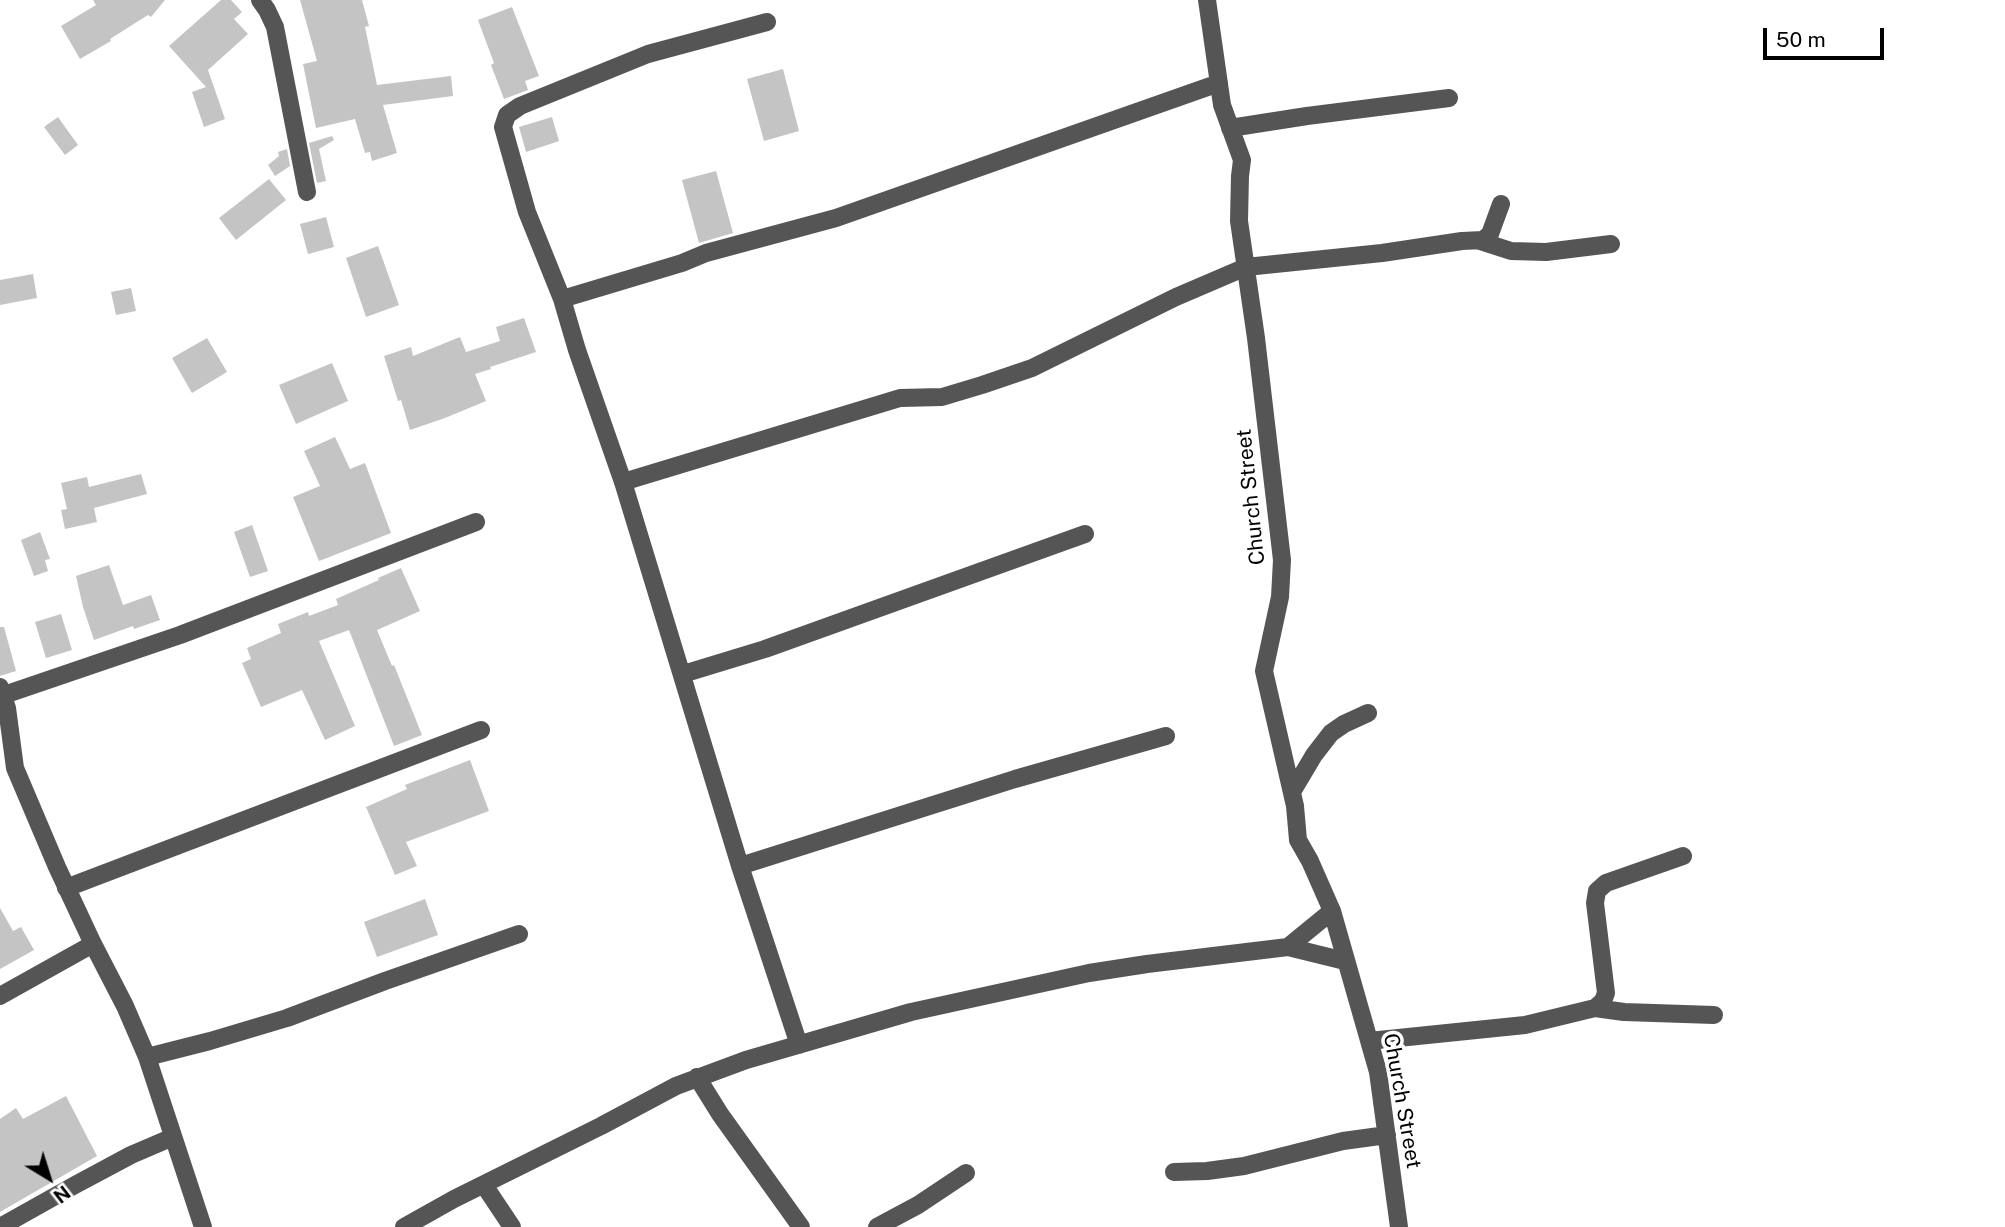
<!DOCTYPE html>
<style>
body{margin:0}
#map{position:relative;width:2005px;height:1227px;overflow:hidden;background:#fff;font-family:"Public Sans",sans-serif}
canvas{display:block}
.north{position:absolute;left:14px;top:1143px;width:70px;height:70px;-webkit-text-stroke:5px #fff;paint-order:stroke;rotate:142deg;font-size:19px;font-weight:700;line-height:28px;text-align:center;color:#000}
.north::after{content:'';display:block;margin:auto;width:24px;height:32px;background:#000;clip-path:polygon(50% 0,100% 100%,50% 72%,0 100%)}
.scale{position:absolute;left:1763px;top:28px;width:121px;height:32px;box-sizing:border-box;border:4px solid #000;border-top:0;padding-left:9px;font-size:21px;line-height:24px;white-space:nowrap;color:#000;-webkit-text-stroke:5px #fff;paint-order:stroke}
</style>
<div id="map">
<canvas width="2005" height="1227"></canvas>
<div class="north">N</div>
<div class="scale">50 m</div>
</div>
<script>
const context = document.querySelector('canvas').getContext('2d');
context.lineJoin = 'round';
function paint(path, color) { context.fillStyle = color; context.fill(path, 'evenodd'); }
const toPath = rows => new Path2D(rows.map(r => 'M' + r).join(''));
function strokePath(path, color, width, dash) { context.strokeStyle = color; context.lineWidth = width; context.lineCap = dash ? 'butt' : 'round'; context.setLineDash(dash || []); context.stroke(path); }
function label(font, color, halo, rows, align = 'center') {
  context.font = font + ' "Public Sans",sans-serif'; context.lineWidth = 7; context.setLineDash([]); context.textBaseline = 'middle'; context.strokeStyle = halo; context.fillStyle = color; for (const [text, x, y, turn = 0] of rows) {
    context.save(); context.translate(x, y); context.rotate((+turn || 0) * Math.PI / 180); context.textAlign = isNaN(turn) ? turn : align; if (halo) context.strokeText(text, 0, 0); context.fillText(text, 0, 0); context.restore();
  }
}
paint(toPath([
 [93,0,165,0,151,17,148,15,110,39,111,41,80,59,61,26,96,5],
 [221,0,231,0,242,12,234,19,248,34,208,70,225,119,204,127,192,92,206,87,169,46],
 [300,0,362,0,369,26,365,27,377,85,451,76,453,96,383,105,397,153,372,161,370,152,365,153,355,119,316,128,303,64,317,61],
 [512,7,539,76,525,81,528,90,504,99,491,65,494,63,478,20],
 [783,69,799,131,764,141,747,79],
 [58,117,78,145,65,155,44,127],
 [552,117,559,141,526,152,519,127],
 [332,136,334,140,319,149,326,181,317,183,309,143],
 [287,149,290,166,275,176,268,165,279,156,278,152],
 [716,171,733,233,699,243,682,180],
 [269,179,286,200,236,240,219,218],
 [326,217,334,247,308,254,300,224],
 [378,246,399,305,366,317,346,258],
 [33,274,37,298,0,305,0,280],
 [131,288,136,311,116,315,111,292],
 [524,318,536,352,490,367,491,369,475,374,486,401,445,418,410,430,401,400,398,401,384,356,411,347,413,356,460,337,466,352,500,341,496,327],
 [207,338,227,372,192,393,172,358],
 [332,363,348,401,296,424,279,385],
 [335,437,350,469,365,463,391,533,319,561,293,497,320,486,304,451],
 [141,474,147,494,94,508,97,522,65,529,61,510,67,509,61,483,87,477,89,487],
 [252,525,268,571,250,577,234,532],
 [40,532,50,559,45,560,48,571,34,576,21,540],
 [109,565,123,605,151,595,160,620,134,629,133,626,94,640,83,607,76,576],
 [401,568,420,611,377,630,392,666,394,665,422,735,394,746,349,630,319,641,355,726,325,740,302,690,261,707,242,663,251,659,247,648,281,633,278,624,308,612,309,616,338,605,336,599,379,580,378,578],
 [61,614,72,650,46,658,35,622],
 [0,627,4,627,16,671,0,676],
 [470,760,489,811,406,842,417,866,395,875,366,807,407,789,405,785],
 [425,899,438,935,377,957,364,922],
 [0,908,13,931,21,927,34,950,0,969],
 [66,1096,97,1156,0,1212,0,1119,16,1108,23,1119]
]), '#c4c4c4');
strokePath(toPath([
 [260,0,267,10,275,27,307,192],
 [1207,0,1222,105,1242,160,1240,176,1239,221,1256,338,1282,560,1280,597,1264,671,1295,806,1298,840,1310,861,1332,911,1378,1072,1399,1227],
 [767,22,648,54,520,106,507,115,503,127,527,212,562,299,577,350,623,482,740,866,799,1045],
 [1230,128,1307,116,1449,98],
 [1480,241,1511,251,1546,252,1611,244],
 [562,299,682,263,706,253,836,218,1219,83],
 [623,482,900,398,942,397,982,385,1032,368,1176,297,1246,267,1382,253,1462,241,1483,240,1490,234,1501,204],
 [683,674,765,649,1085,534],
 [0,687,7,708,15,768,57,867,93,944,125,1006,147,1057,203,1227],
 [4,695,180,635,476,522],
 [1292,792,1314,755,1331,733,1344,724,1368,713],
 [740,866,1015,779,1166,736],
 [66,888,481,730],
 [1288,947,1345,961],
 [0,996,93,944],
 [1595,1008,1624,1012,1714,1015],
 [1369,1041,1525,1025,1595,1008,1603,1001,1606,993,1595,903,1597,891,1606,883,1683,856],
 [147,1057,210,1041,287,1018,385,981,519,934],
 [697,1077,720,1114,801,1227],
 [1174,1172,1207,1171,1244,1166,1343,1141,1387,1135],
 [484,1185,512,1227],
 [0,1227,75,1185,131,1155,173,1137],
 [404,1227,454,1199,601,1126,676,1086,746,1060,911,1012,1089,973,1147,964,1288,947,1332,911],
 [877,1227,918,1205,966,1173]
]), '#555', 18);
label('21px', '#000', '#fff', [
 ["Church Street",1251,497,-96],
 ["Church Street",1402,1101,80]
]);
</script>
